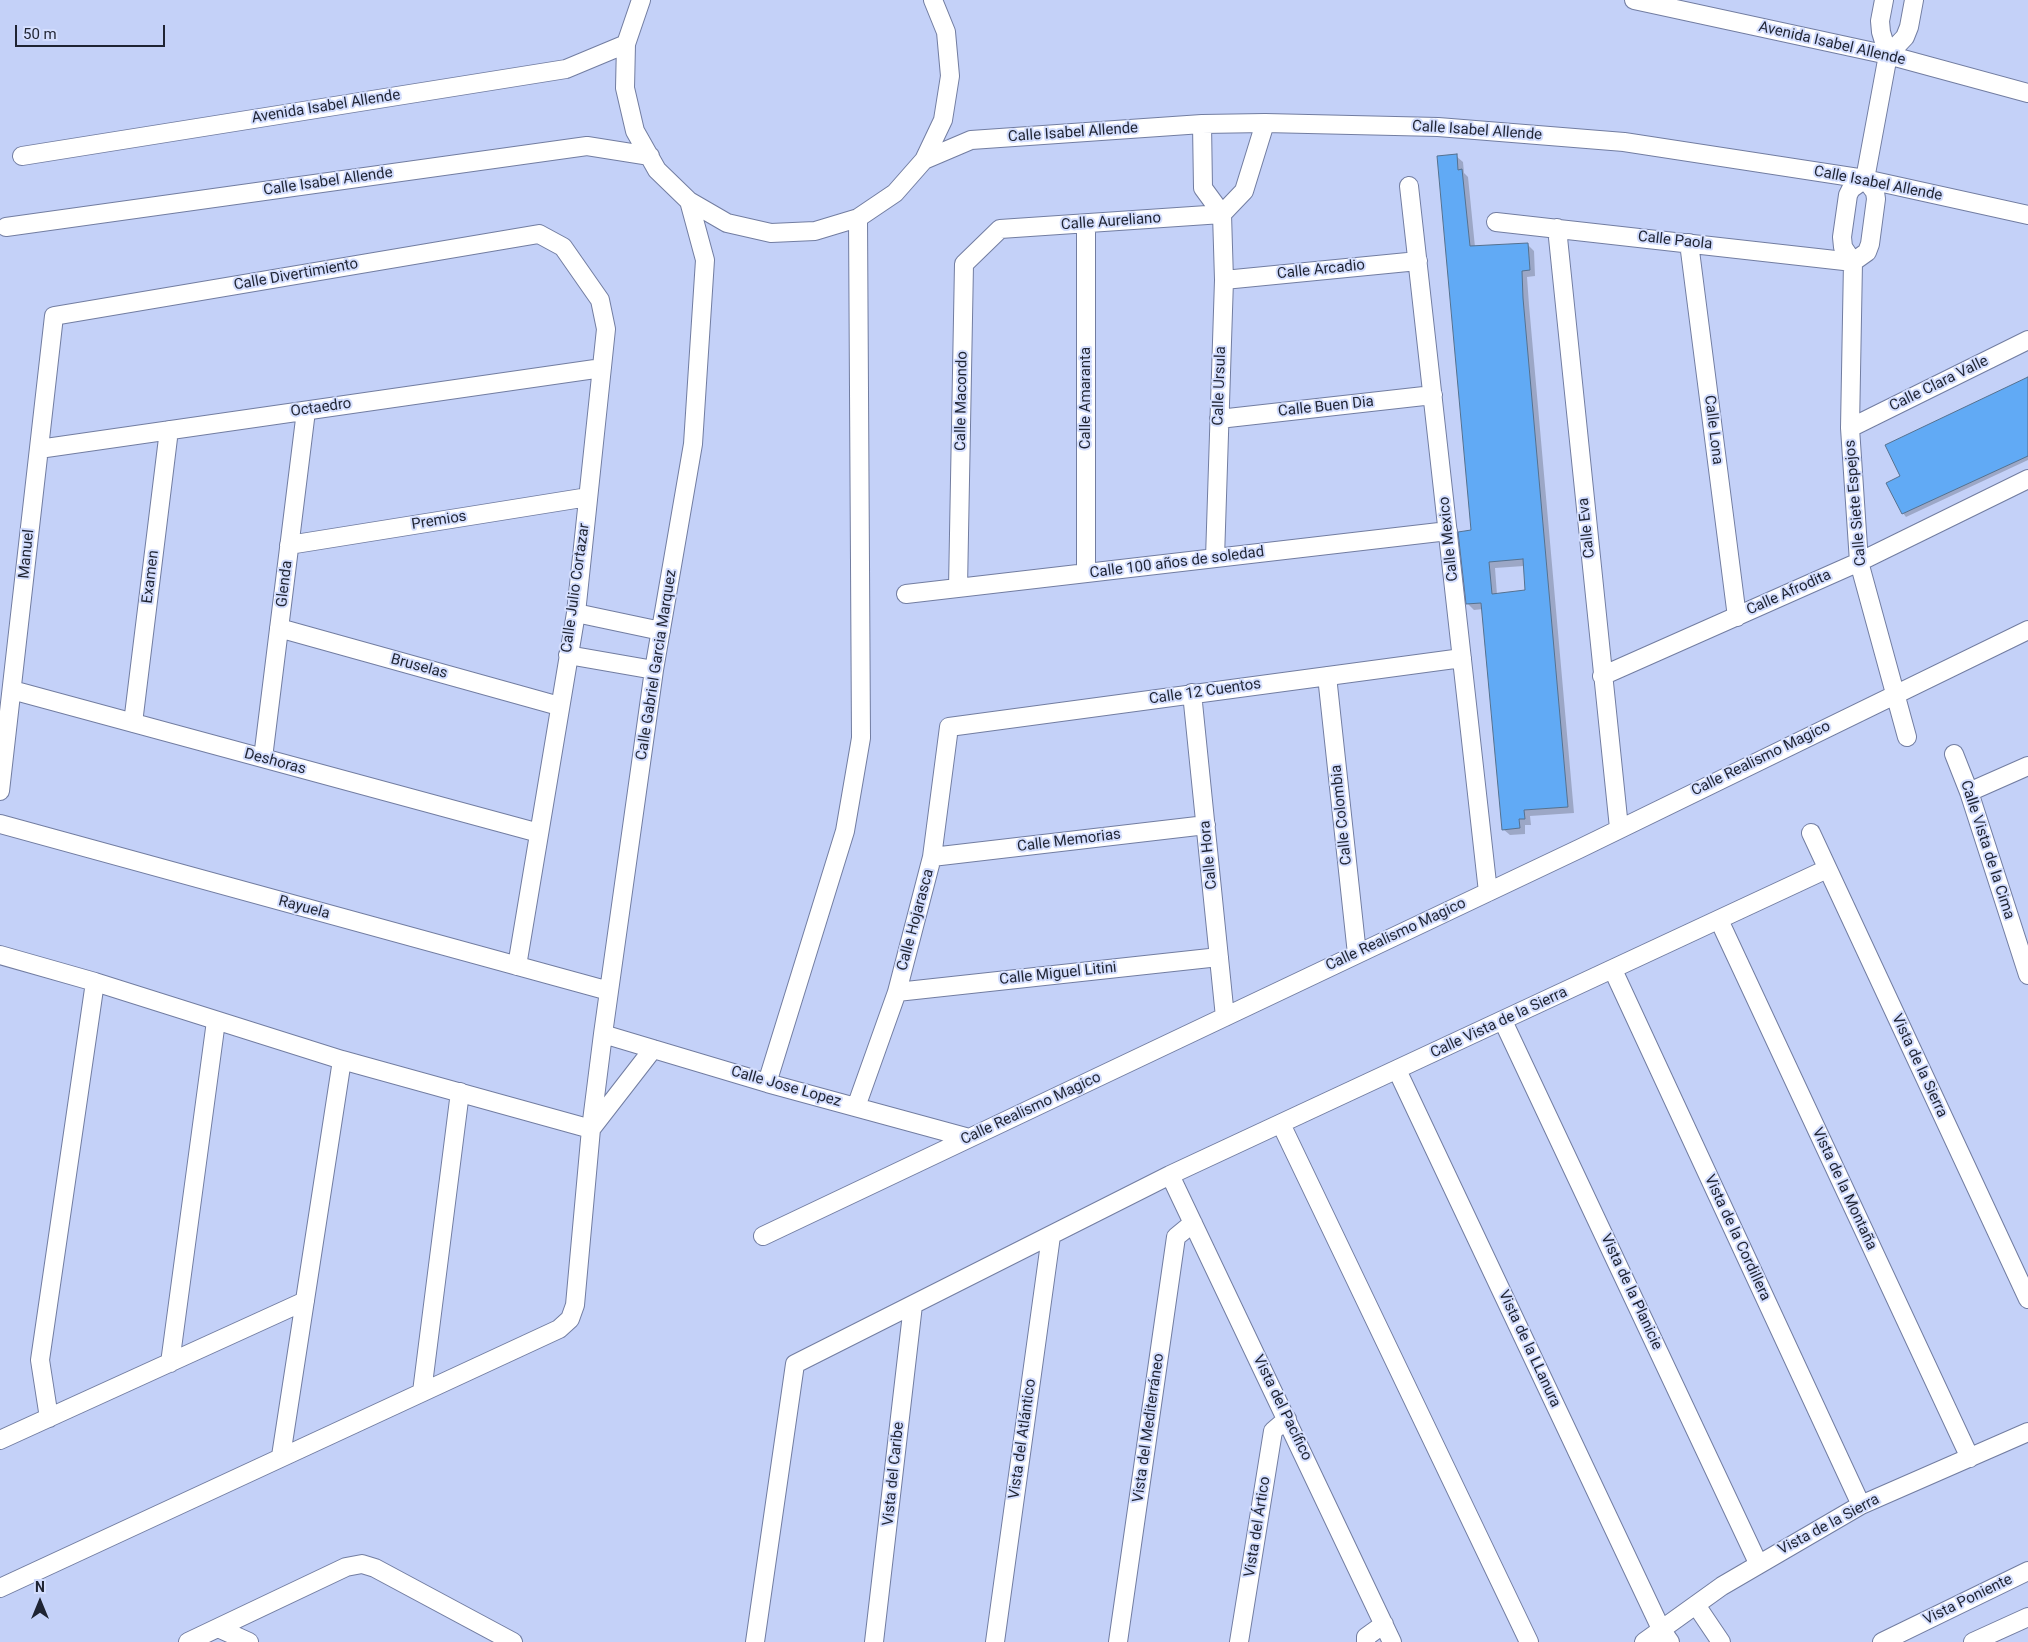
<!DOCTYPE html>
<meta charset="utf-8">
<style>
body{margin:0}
#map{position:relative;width:2028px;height:1642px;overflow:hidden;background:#c4d1f8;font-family:Roboto,sans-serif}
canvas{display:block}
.north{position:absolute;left:15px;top:1577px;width:50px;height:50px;-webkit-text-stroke:4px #d4defe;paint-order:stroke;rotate:0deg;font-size:14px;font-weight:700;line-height:20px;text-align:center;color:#1f2433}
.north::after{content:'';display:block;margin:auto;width:18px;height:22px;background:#1f2433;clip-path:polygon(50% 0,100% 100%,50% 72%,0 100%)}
.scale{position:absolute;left:15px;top:25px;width:150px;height:22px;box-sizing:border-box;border:2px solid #1f2433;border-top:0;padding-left:6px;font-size:15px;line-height:18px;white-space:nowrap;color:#1f2433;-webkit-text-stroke:4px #d4defe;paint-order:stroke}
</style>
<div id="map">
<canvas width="2028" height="1642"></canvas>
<div class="north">N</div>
<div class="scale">50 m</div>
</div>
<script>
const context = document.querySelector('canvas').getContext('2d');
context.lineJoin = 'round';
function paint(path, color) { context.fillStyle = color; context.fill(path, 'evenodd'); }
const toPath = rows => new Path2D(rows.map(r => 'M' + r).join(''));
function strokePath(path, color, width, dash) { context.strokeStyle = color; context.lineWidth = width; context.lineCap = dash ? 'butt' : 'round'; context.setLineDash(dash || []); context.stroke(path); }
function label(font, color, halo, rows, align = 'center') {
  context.font = font + ' Roboto,sans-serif'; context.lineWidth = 4; context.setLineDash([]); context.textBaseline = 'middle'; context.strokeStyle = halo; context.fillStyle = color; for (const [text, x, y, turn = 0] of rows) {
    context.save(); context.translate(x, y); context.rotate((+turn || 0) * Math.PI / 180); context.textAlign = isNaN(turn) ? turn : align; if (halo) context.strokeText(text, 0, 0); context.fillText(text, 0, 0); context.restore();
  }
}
paint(toPath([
 [1456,156,1463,162,1464,173,1468,177,1475,247,1527,244,1534,251,1535,276,1527,277,1529,305,1574,813,1530,816,1531,825,1525,825,1525,834,1510,835,1503,829,1483,609,1474,610,1468,604,1472,531],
 [1524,566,1526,592,1497,595,1495,568],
 [2028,378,2028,460,1906,517,1903,513,1901,477]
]), '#0003');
const building = toPath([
 [1457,154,1458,170,1462,169,1470,246,1528,243,1530,270,1522,271,1523,298,1568,807,1524,810,1525,819,1519,819,1520,828,1502,830,1481,603,1466,604,1458,532,1471,530,1437,156,1457,154],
 [1523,559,1525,590,1492,594,1489,562,1523,559],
 [2028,377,2028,456,1902,514,1886,483,1900,476,1885,445,2028,377]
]);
paint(building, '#61aaf5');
strokePath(building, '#55718f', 1);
const minor = toPath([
 [641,0,626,44,625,88,635,131,657,170,689,201,727,223,771,233,815,231,858,218,895,193,924,160,943,120,950,76,946,32,933,0],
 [1634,0,1888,55,2028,93],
 [1884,0,1880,21,1881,32,1888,55,1865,179,1851,189,1848,195,1842,237,1843,247,1853,262,1850,428,1859,562,1907,737],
 [1888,55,1905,37,1909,27,1914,0],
 [1202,124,1203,188,1222,214,1224,280,1215,558],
 [22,156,566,69,626,44],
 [924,160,971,140,1202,124,1265,123,1438,127,1624,142,1865,179,2028,215],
 [1409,186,1488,892],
 [1222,214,1244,191,1265,123],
 [1496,222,1853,262],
 [1086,224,1086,573],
 [6,227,587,146,650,156],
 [1557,228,1619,828],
 [1689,243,1737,617],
 [1853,262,1867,252,1870,244,1876,199,1875,192,1865,179],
 [1224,280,1418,261],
 [1219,419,1433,395],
 [1850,428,2028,340],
 [39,449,602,368],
 [289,545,588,497],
 [958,588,964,264,1000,229,1222,214],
 [906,594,1448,531],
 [576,613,661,631],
 [279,628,559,706],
 [568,655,654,670],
 [1327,676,1357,954],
 [1602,676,1859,562,2028,479],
 [12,690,539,833],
 [1192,693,1225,1017],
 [133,723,169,430],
 [1954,754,1969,792,2028,975],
 [263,758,306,411],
 [0,791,54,316,539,234,563,247,600,300,606,329,576,613,517,966],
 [1969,792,2028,766],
 [0,824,609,991],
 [1811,833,2028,1299],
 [932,857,1206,825],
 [1719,920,1970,1458],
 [0,955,95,982,342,1060,591,1129],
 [1613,970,1861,1505],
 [897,992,1219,957],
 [1503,1021,1758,1563],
 [603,1034,767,1083,969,1138],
 [1397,1070,1661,1629,1670,1642],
 [767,1083,845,831,861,738,858,218],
 [856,1107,897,992,932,857,949,727,1462,658],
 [1281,1124,1529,1642],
 [591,1129,653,1049],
 [1170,1175,1392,1642],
 [763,1236,1581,848,2028,630],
 [170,1363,216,1021],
 [422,1392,460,1092],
 [49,1418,40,1360,95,982],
 [0,1440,305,1301],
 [281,1456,342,1060],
 [0,1588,559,1329,570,1319,575,1305,591,1129,603,1034,654,670,693,444,705,260,689,201],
 [1696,1605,1721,1642],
 [218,1628,249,1642],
 [188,1642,346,1567,362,1564,375,1568,513,1642],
 [755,1642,795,1364,1170,1175,1827,869],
 [874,1642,913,1305],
 [995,1642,1051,1236],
 [1118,1642,1176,1237,1193,1223],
 [1239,1642,1273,1431,1287,1419],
 [1366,1642,1366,1637,1384,1624],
 [1644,1642,1722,1586,1861,1505,2028,1432],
 [1882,1642,2028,1571],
 [1973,1642,2028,1617]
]);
strokePath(minor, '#727da1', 20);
strokePath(minor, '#fff', 18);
label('15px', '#1f2433', '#d4defe', [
 ["Avenida Isabel Allende",1832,44,13],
 ["Avenida Isabel Allende",326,107,-9],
 ["Calle Isabel Allende",1477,131,4],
 ["Calle Isabel Allende",1073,133,-4],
 ["Calle Isabel Allende",328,182,-8],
 ["Calle Isabel Allende",1878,184,11],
 ["Calle Aureliano",1111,222,-4],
 ["Calle Paola",1675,241,6],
 ["Calle Arcadio",1321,270,-6],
 ["Calle Divertimiento",296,275,-10],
 ["Calle Clara Valle",1939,384,-26],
 ["Calle Ursula",1220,386,-88],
 ["Calle Amaranta",1086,398,-90],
 ["Calle Macondo",962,401,-89],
 ["Calle Buen Dia",1326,407,-6],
 ["Octaedro",321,408,-8],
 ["Calle Lona",1713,430,83],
 ["Calle Siete Espejos",1856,503,-95],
 ["Premios",439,521,-9],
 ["Calle Eva",1587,528,-96],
 ["Calle Mexico",1449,539,-96],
 ["Manuel",27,554,-84],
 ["Calle 100 años de soledad",1177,563,-7],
 ["Examen",151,577,-83],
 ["Glenda",285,584,-83],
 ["Calle Julio Cortazar",576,588,-82],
 ["Calle Afrodita",1789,593,-24],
 ["Calle Gabriel Garcia Marquez",657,665,-81],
 ["Bruselas",419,667,15],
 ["Calle 12 Cuentos",1205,692,-8],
 ["Calle Realismo Magico",1761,759,-26],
 ["Deshoras",275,762,15],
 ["Calle Colombia",1342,815,-96],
 ["Calle Memorias",1069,841,-7],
 ["Calle Vista de la Cima",1987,850,72],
 ["Calle Hora",1209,855,-96],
 ["Rayuela",304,908,15],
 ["Calle Hojarasca",916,920,-75],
 ["Calle Realismo Magico",1396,935,-25],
 ["Calle Miguel Litini",1058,974,-6],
 ["Calle Vista de la Sierra",1499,1023,-25],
 ["Vista de la Sierra",1919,1066,65],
 ["Calle Jose Lopez",786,1087,16],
 ["Calle Realismo Magico",1031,1109,-25],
 ["Vista de la Montaña",1844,1189,65],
 ["Vista de la Cordillera",1737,1238,65],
 ["Vista de la Planicie",1631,1292,65],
 ["Vista de la LLanura",1529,1349,65],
 ["Vista del Pacífico",1282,1408,64],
 ["Vista del Mediterráneo",1149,1428,-82],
 ["Vista del Atlántico",1023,1439,-82],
 ["Vista del Caribe",894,1474,-84],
 ["Vista de la Sierra",1829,1525,-28],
 ["Vista del Ártico",1258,1527,-81],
 ["Vista Poniente",1968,1600,-26]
]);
</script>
